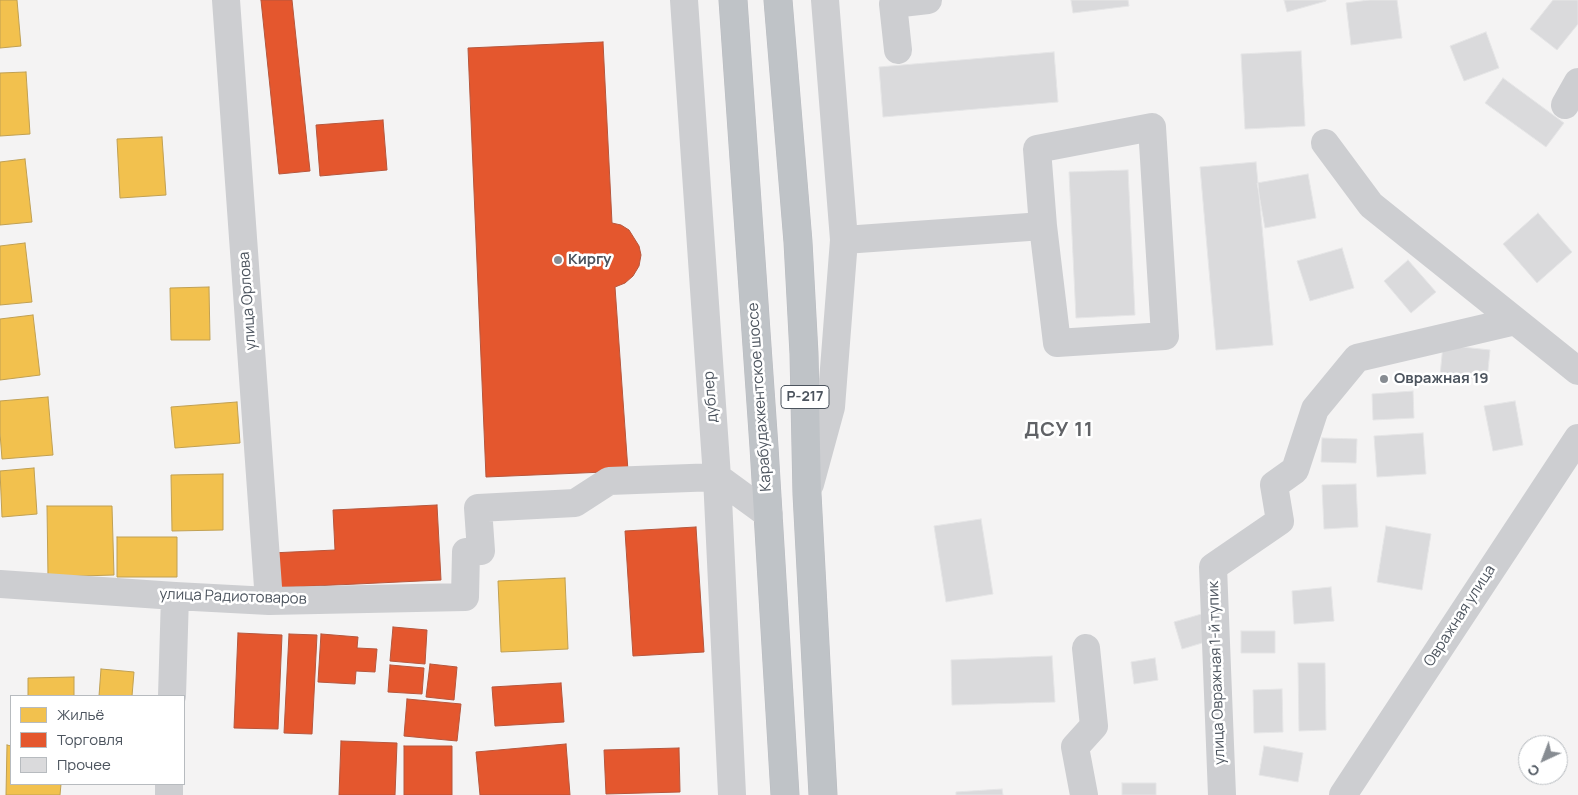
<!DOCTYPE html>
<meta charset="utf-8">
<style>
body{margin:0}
#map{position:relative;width:1578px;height:795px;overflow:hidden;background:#f4f3f3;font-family:Manrope,sans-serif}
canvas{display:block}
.legend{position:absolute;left:10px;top:695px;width:175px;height:90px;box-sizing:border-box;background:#fff;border:1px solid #b7bbbf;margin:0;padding:6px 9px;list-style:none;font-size:15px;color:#4c545e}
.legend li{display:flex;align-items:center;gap:10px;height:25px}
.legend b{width:25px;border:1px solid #b7bbbf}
.north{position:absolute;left:1518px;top:735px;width:50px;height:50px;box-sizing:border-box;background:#fff;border:1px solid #b7bbbf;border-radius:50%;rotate:223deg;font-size:14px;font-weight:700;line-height:20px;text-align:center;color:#4c545e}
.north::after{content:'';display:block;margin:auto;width:18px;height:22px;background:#878c92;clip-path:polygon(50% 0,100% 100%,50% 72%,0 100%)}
</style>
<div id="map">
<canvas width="1578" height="795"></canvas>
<ul class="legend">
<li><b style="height:14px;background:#f2c14e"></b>Жильё</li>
<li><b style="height:14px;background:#e4572e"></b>Торговля</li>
<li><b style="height:14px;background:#dadadc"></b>Прочее</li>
</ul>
<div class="north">С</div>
</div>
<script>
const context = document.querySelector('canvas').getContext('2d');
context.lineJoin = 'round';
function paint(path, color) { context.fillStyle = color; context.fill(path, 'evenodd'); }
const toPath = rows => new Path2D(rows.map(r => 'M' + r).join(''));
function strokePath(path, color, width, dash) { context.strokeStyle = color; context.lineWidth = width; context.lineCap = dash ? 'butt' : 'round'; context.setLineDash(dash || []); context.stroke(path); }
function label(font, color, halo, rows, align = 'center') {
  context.font = font + ' Manrope,sans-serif'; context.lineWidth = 5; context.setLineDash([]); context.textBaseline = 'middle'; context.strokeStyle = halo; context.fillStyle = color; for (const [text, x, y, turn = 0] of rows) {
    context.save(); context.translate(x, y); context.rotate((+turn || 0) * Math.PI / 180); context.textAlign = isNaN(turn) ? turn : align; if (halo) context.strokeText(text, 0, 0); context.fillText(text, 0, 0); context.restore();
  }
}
const homes = toPath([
 [0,0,17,0,21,46,0,48,0,0],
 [26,72,30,134,0,136,0,73,26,72],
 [162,137,166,195,120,198,117,139,162,137],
 [25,159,32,222,0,225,0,162,25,159],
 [25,243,32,302,0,305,0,246,25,243],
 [209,287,210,340,171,340,170,288,209,287],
 [33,315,40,375,0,380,0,319,33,315],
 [48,397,53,455,2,459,0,433,0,401,48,397],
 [237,402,240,443,175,448,171,407,237,402],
 [34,468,37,514,2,517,0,471,34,468],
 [223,474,223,530,172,531,171,475,223,474],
 [47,506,112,506,114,575,48,577,47,506],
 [117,537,177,537,177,577,117,577,117,537],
 [565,578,568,649,501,652,498,581,565,578],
 [101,669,134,672,132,696,99,696,101,669],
 [74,677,74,696,28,696,28,678,74,677],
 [7,745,11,746,11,784,61,784,60,795,6,795,7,745]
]);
paint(homes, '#f2c14e');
strokePath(homes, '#c0a053', 1);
const shops = toPath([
 [261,0,292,0,310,171,279,174,261,0],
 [603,42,612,223,621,225,629,230,639,246,641,255,639,266,633,276,625,283,615,287,628,471,486,477,468,48,603,42],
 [383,120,387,170,320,176,316,125,383,120],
 [437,505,441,580,272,588,271,553,335,550,333,510,437,505],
 [696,527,704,652,633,656,625,531,696,527],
 [393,627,427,630,425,664,390,661,393,627],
 [238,633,282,635,278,729,234,728,238,633],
 [289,634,317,635,312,734,284,733,289,634],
 [321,634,358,637,357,648,377,649,375,672,356,671,355,684,318,682,321,634],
 [430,664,457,667,454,700,426,697,430,664],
 [390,665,424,668,422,694,388,692,390,665],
 [561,683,564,722,495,726,492,687,561,683],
 [407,699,461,704,457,741,404,736,407,699],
 [341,741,397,743,395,795,339,795,341,741],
 [566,744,570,795,480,795,476,752,566,744],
 [404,746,452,746,452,795,404,795,404,746],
 [679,748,680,792,606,794,604,750,679,748]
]);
paint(shops, '#e4572e');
strokePath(shops, '#b6563c', 1);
const building = toPath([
 [1071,0,1128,0,1129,6,1073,13,1071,0],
 [1284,0,1326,0,1326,1,1287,12,1284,0],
 [1369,0,1397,0,1402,38,1351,45,1346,3,1369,0],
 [1553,0,1578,0,1578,24,1557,50,1530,29,1553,0],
 [1486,32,1499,68,1464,81,1450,46,1486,32],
 [1301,51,1305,126,1245,129,1241,54,1301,51],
 [1054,52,1058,102,883,117,879,67,1054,52],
 [1503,78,1564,123,1546,147,1485,103,1503,78],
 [1256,162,1273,345,1216,350,1200,167,1256,162],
 [1128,170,1135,315,1076,318,1069,172,1128,170],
 [1308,174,1316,218,1265,228,1257,183,1308,174],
 [1538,213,1572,252,1537,283,1503,244,1538,213],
 [1342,248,1354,288,1310,301,1297,261,1342,248],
 [1408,260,1436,292,1411,313,1384,281,1408,260],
 [1443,345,1490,350,1487,380,1440,376,1443,345],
 [1413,391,1414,418,1373,420,1372,394,1413,391],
 [1515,401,1523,445,1493,451,1484,406,1515,401],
 [1423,433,1426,474,1377,477,1374,436,1423,433],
 [1322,438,1357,439,1356,463,1321,462,1322,438],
 [1356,484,1358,527,1324,529,1322,485,1356,484],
 [981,519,993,594,946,602,934,526,981,519],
 [1386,526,1431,534,1422,590,1377,582,1386,526],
 [1331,587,1334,621,1294,624,1292,591,1331,587],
 [1205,613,1212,640,1182,649,1174,622,1205,613],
 [1241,631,1275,631,1275,653,1241,653,1241,631],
 [1052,656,1055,702,952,705,951,660,1052,656],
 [1155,658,1158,680,1134,684,1131,662,1155,658],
 [1298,663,1325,663,1326,730,1299,731,1298,663],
 [1282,689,1283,732,1254,733,1253,690,1282,689],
 [1264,746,1303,753,1298,782,1259,775,1264,746],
 [1122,783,1156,783,1156,795,1122,795,1122,783],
 [1002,789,1003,795,956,795,956,792,1002,789]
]);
paint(building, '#dadadc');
strokePath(building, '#e5e5e6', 1);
const highway = toPath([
 [733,0,764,447,785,795],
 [778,0,798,242,804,354,807,494,823,795]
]);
strokePath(highway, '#babcc1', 29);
strokePath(toPath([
 [226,0,269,601],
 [684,0,717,477,732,795],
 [898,50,893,4,928,0],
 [1565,105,1578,82],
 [1325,143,1371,205,1578,371],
 [844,240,1043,226,1037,149,1152,127,1165,336,1057,343,1043,226],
 [810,484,831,407,844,240,825,0],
 [0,584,175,596,269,601,465,597,466,552,481,551,478,508,575,503,609,481,717,477,769,515],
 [172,696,175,596],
 [169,795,169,784],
 [1084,795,1075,747,1094,726,1086,648],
 [1222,795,1213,567,1280,521,1274,485,1295,470,1315,409,1357,358,1515,321],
 [1343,795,1578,438]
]), '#cdced1', 28);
strokePath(highway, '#bfc3c7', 28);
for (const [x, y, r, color] of [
 [558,260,5,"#878c92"],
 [1384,379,5,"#878c92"]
]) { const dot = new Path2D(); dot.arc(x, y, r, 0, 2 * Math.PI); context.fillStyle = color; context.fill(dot); strokePath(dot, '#fff', 2); }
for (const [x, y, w] of [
 [805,397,48]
]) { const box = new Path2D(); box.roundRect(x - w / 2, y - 11.5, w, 23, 4); context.fillStyle = '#fff'; context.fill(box); strokePath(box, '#4c545e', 1); }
label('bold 14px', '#4c545e', null, [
 ["Р-217",805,397]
]);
label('bold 15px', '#4c545e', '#fff', [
 ["Киргу",568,260],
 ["Овражная 19",1394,379]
], 'left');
label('15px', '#4c545e', '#fff', [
 ["улица Орлова",248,301,-94],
 ["дублер",711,397,-94],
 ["Карабудахкентское шоссе",760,397,-94],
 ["улица Радиотоваров",233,597,2],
 ["Овражная улица",1460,616,-57],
 ["улица Овражная 1-й тупик",1217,673,-92]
]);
context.letterSpacing = '1px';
label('bold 20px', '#606266', '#fff', [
 ["ДСУ 11",1059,430]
]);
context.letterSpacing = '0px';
</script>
